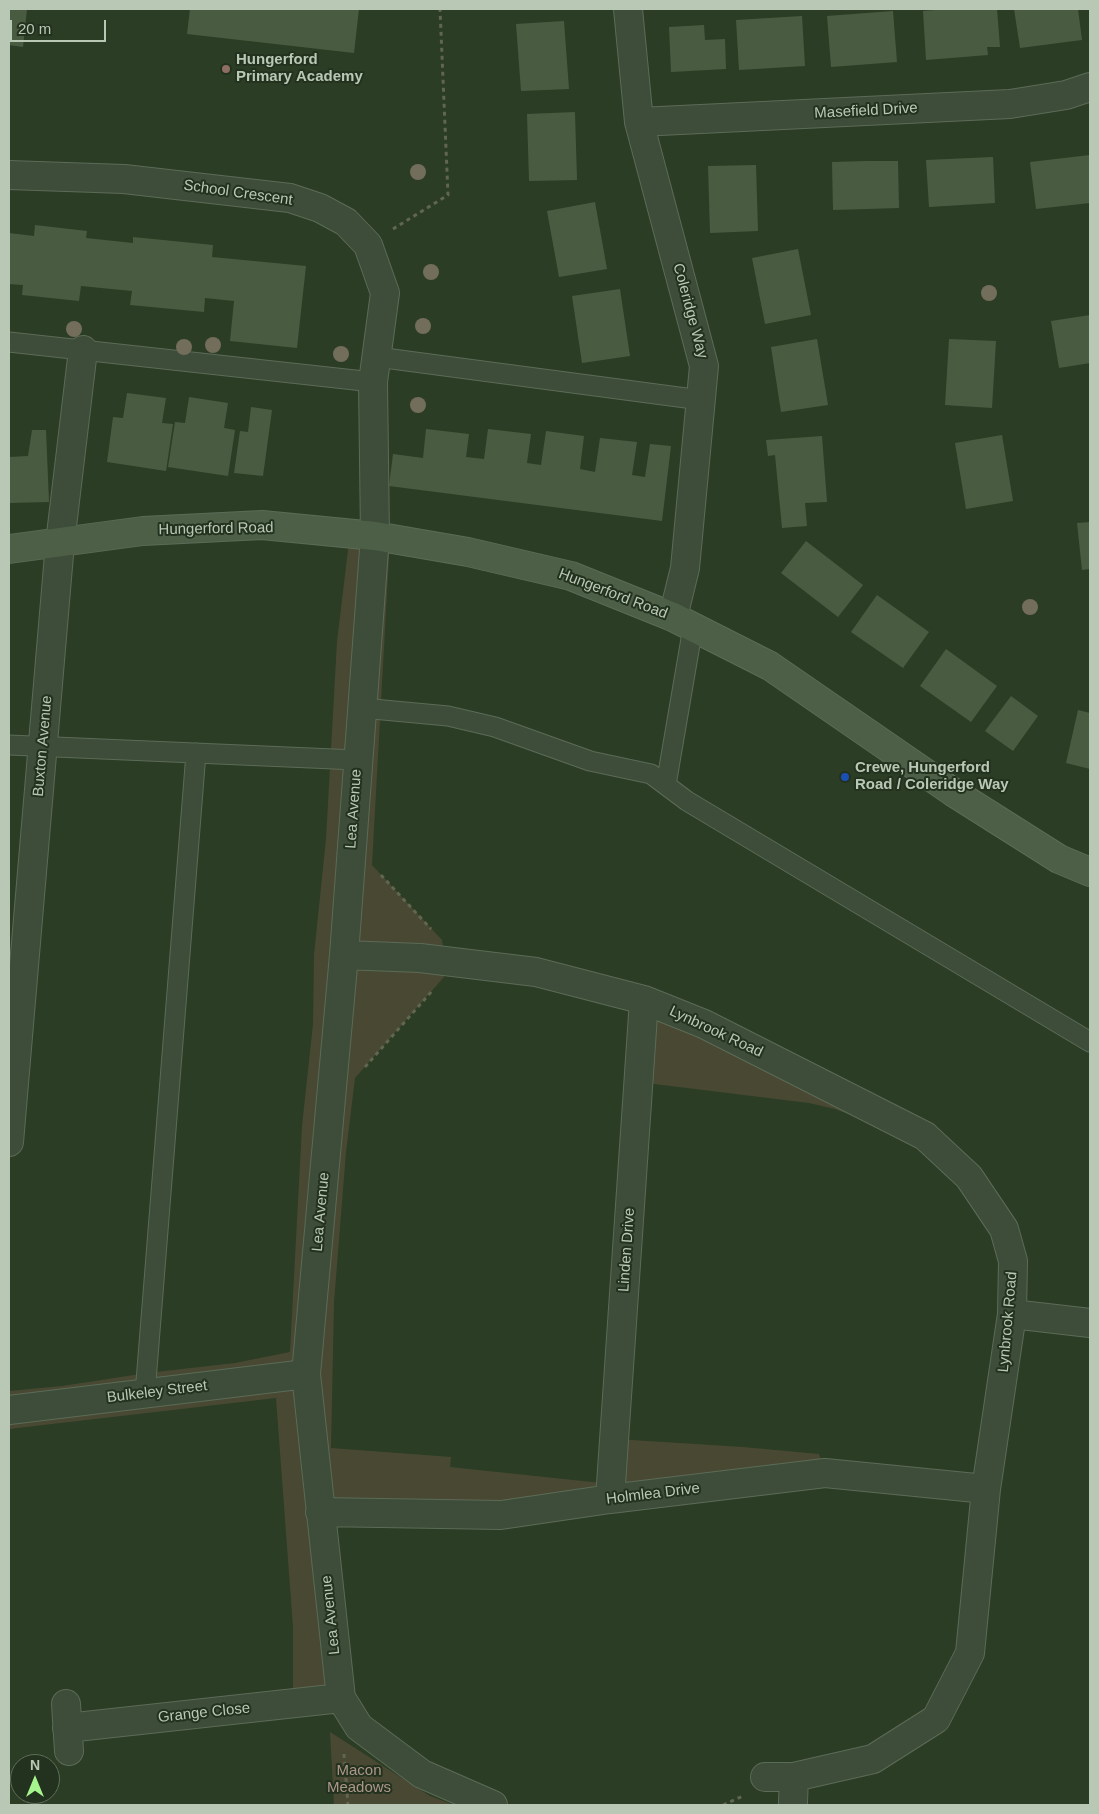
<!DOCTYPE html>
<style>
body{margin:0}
#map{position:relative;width:1099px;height:1814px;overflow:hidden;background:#2c3d25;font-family:Arial,sans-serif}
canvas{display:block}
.frame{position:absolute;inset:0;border:10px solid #b9c8b5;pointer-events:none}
.north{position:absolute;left:10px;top:1754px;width:50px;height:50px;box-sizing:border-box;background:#23321e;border:1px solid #5f6e5a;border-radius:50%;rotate:0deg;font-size:14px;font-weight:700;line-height:20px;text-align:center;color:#b9c8b5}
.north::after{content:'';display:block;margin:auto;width:18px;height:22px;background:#a6f48d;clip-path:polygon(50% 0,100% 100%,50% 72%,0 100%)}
.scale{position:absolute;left:10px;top:20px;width:96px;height:22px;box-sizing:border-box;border:2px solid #b9c8b5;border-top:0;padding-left:6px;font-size:15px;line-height:18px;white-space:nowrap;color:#b9c8b5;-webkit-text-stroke:4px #23321e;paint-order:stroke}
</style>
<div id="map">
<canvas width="1099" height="1814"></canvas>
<div class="frame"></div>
<div class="north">N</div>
<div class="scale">20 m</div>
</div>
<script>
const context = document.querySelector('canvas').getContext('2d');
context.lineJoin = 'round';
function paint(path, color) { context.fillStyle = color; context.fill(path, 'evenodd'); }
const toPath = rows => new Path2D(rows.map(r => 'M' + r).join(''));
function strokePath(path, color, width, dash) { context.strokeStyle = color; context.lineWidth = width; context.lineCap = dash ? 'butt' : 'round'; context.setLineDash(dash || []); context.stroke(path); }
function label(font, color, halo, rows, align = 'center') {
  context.font = font + ' Arial,sans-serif'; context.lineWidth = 4; context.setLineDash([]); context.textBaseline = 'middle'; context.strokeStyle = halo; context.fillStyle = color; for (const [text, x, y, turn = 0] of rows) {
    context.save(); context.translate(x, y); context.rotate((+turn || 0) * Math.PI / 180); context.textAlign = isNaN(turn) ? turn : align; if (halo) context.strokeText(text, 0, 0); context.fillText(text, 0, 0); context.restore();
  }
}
paint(toPath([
 [350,533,390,538,372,865,442,940,445,961,444,977,355,1078,346,1152,334,1302,331,1448,451,1457,450,1467,611,1484,615,1439,743,1447,819,1454,825,1473,610,1499,320,1512,341,1698,293,1704,293,1627,276,1398,9,1429,9,1391,62,1386,147,1373,235,1363,290,1352,302,1126,313,1024,314,955,326,839,337,642],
 [644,1000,892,1131,835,1109,809,1103,638,1082],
 [330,1732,430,1796,454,1805,334,1805]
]), '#494933');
paint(toPath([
 [9,9,27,9,23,47,9,45],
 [190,9,359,9,354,53,187,34],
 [948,9,997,9,1000,47,987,47,988,55,926,60,923,11],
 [1014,9,1078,9,1082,40,1020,48],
 [893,11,897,62,831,67,827,16],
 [802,16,805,66,739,70,736,20],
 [564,21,569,89,521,91,516,24],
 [704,25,705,40,725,39,726,69,671,72,669,27],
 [575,112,577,180,529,181,527,114],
 [1090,155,1090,203,1036,209,1030,162],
 [993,157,995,203,929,207,926,160],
 [865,161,898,161,899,208,833,210,832,162],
 [756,165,758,231,710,233,708,166],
 [595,202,607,269,559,277,547,211],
 [35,225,87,231,86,238,133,243,133,237,213,245,212,257,306,266,297,348,230,341,234,301,205,298,204,312,130,305,132,291,81,286,79,301,22,295,23,285,9,284,9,233,34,236],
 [798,249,811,315,765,324,752,258],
 [620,289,630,356,582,363,572,296],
 [1090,315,1090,363,1059,368,1051,321],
 [817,339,828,405,781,412,771,347],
 [949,339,996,341,992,408,945,405],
 [127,393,166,398,162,423,173,424,166,471,107,462,113,417,123,418],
 [189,397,228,403,224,428,235,430,228,476,168,467,175,422,185,423],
 [251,407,272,410,263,476,234,473,240,431,248,432],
 [426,429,469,434,466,457,484,459,488,429,531,434,527,463,541,465,546,431,584,436,580,469,595,472,600,438,637,442,632,475,645,477,650,444,671,446,662,521,389,486,393,454,423,458],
 [32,430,46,430,49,502,9,503,9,457,28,456],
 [1002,435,1013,501,966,509,955,443],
 [822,436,827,502,805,503,807,526,782,528,775,455,768,456,766,440],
 [1090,522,1090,569,1082,570,1077,523],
 [806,541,863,585,838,617,781,573],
 [877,595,929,632,903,668,851,632],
 [946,649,997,686,971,722,920,686],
 [1011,696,1038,716,1013,751,985,731],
 [1078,710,1090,713,1090,769,1066,763]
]), '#495c41');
const lane = toPath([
 [9,342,373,382],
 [377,357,701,400],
 [362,708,448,716,495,727,590,761,651,774,687,801,1090,1042],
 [9,745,357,760],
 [666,785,693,627],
 [145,1394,196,753]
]);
const street = toPath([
 [628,9,639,122,704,366,685,568,673,617],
 [639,122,1010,104,1066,95,1090,87],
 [9,175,124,179,290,198,320,208,346,222,368,245,385,293,373,382,375,536,344,955,306,1374,341,1698,359,1727,422,1774,493,1805],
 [344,955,420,958,536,972,644,1000,704,1024,925,1136,969,1177,1004,1229,1013,1261,1012,1314,986,1489,970,1653,936,1719,873,1759,794,1777,765,1777],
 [9,1142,60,543,83,350],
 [1012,1314,1090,1323],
 [9,1410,306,1374],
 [610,1499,644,1000],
 [320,1512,501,1515,610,1499,825,1473,986,1489],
 [66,1704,69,1751],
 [67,1728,341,1698],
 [793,1802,794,1777]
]);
const secondary = toPath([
 [9,549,143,531,262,525,375,536,468,552,571,576,673,617,770,666,953,792,1059,859,1090,872]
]);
strokePath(lane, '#5c6b57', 21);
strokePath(street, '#5c6b57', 30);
strokePath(secondary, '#5c6b57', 30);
strokePath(toPath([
 [393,229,448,195,440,9],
 [381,875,431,929],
 [365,1067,432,991],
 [344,1754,348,1805],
 [723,1805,743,1796]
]), '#606650', 3, [4, 4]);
strokePath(lane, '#3e4d39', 19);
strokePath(street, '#3e4d39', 28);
strokePath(secondary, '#4d6047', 28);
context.fillStyle = '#736e5c';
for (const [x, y] of [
 [418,172],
 [431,272],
 [989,293],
 [423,326],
 [74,329],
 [213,345],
 [184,347],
 [341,354],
 [418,405],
 [1030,607]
]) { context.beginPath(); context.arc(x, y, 8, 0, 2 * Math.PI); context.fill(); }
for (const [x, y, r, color] of [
 [226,69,5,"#8d6e63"],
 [845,777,5,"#1a4fb4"]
]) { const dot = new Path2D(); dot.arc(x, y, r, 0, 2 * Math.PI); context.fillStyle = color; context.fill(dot); strokePath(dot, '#23321e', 2); }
label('bold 15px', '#b9c8b5', '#23321e', [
 ["Hungerford",236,60],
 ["Primary Academy",236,77],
 ["Crewe, Hungerford",855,768],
 ["Road / Coleridge Way",855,785]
], 'left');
label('15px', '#b9c8b5', '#23321e', [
 ["Masefield Drive",866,111,-3],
 ["School Crescent",238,193,8],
 ["Coleridge Way",690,311,75],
 ["Hungerford Road",216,529,-1],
 ["Hungerford Road",613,594,21],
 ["Buxton Avenue",43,746,-85],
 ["Lea Avenue",354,809,-86],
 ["Lynbrook Road",716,1032,25],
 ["Lea Avenue",321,1212,-85],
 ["Linden Drive",627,1250,-86],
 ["Lynbrook Road",1008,1322,-85],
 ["Bulkeley Street",157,1392,-7],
 ["Holmlea Drive",653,1494,-7],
 ["Lea Avenue",331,1615,-96],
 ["Grange Close",204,1713,-6]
]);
label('15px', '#ad9789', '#23321e', [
 ["Macon",359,1771],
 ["Meadows",359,1788]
]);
</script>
